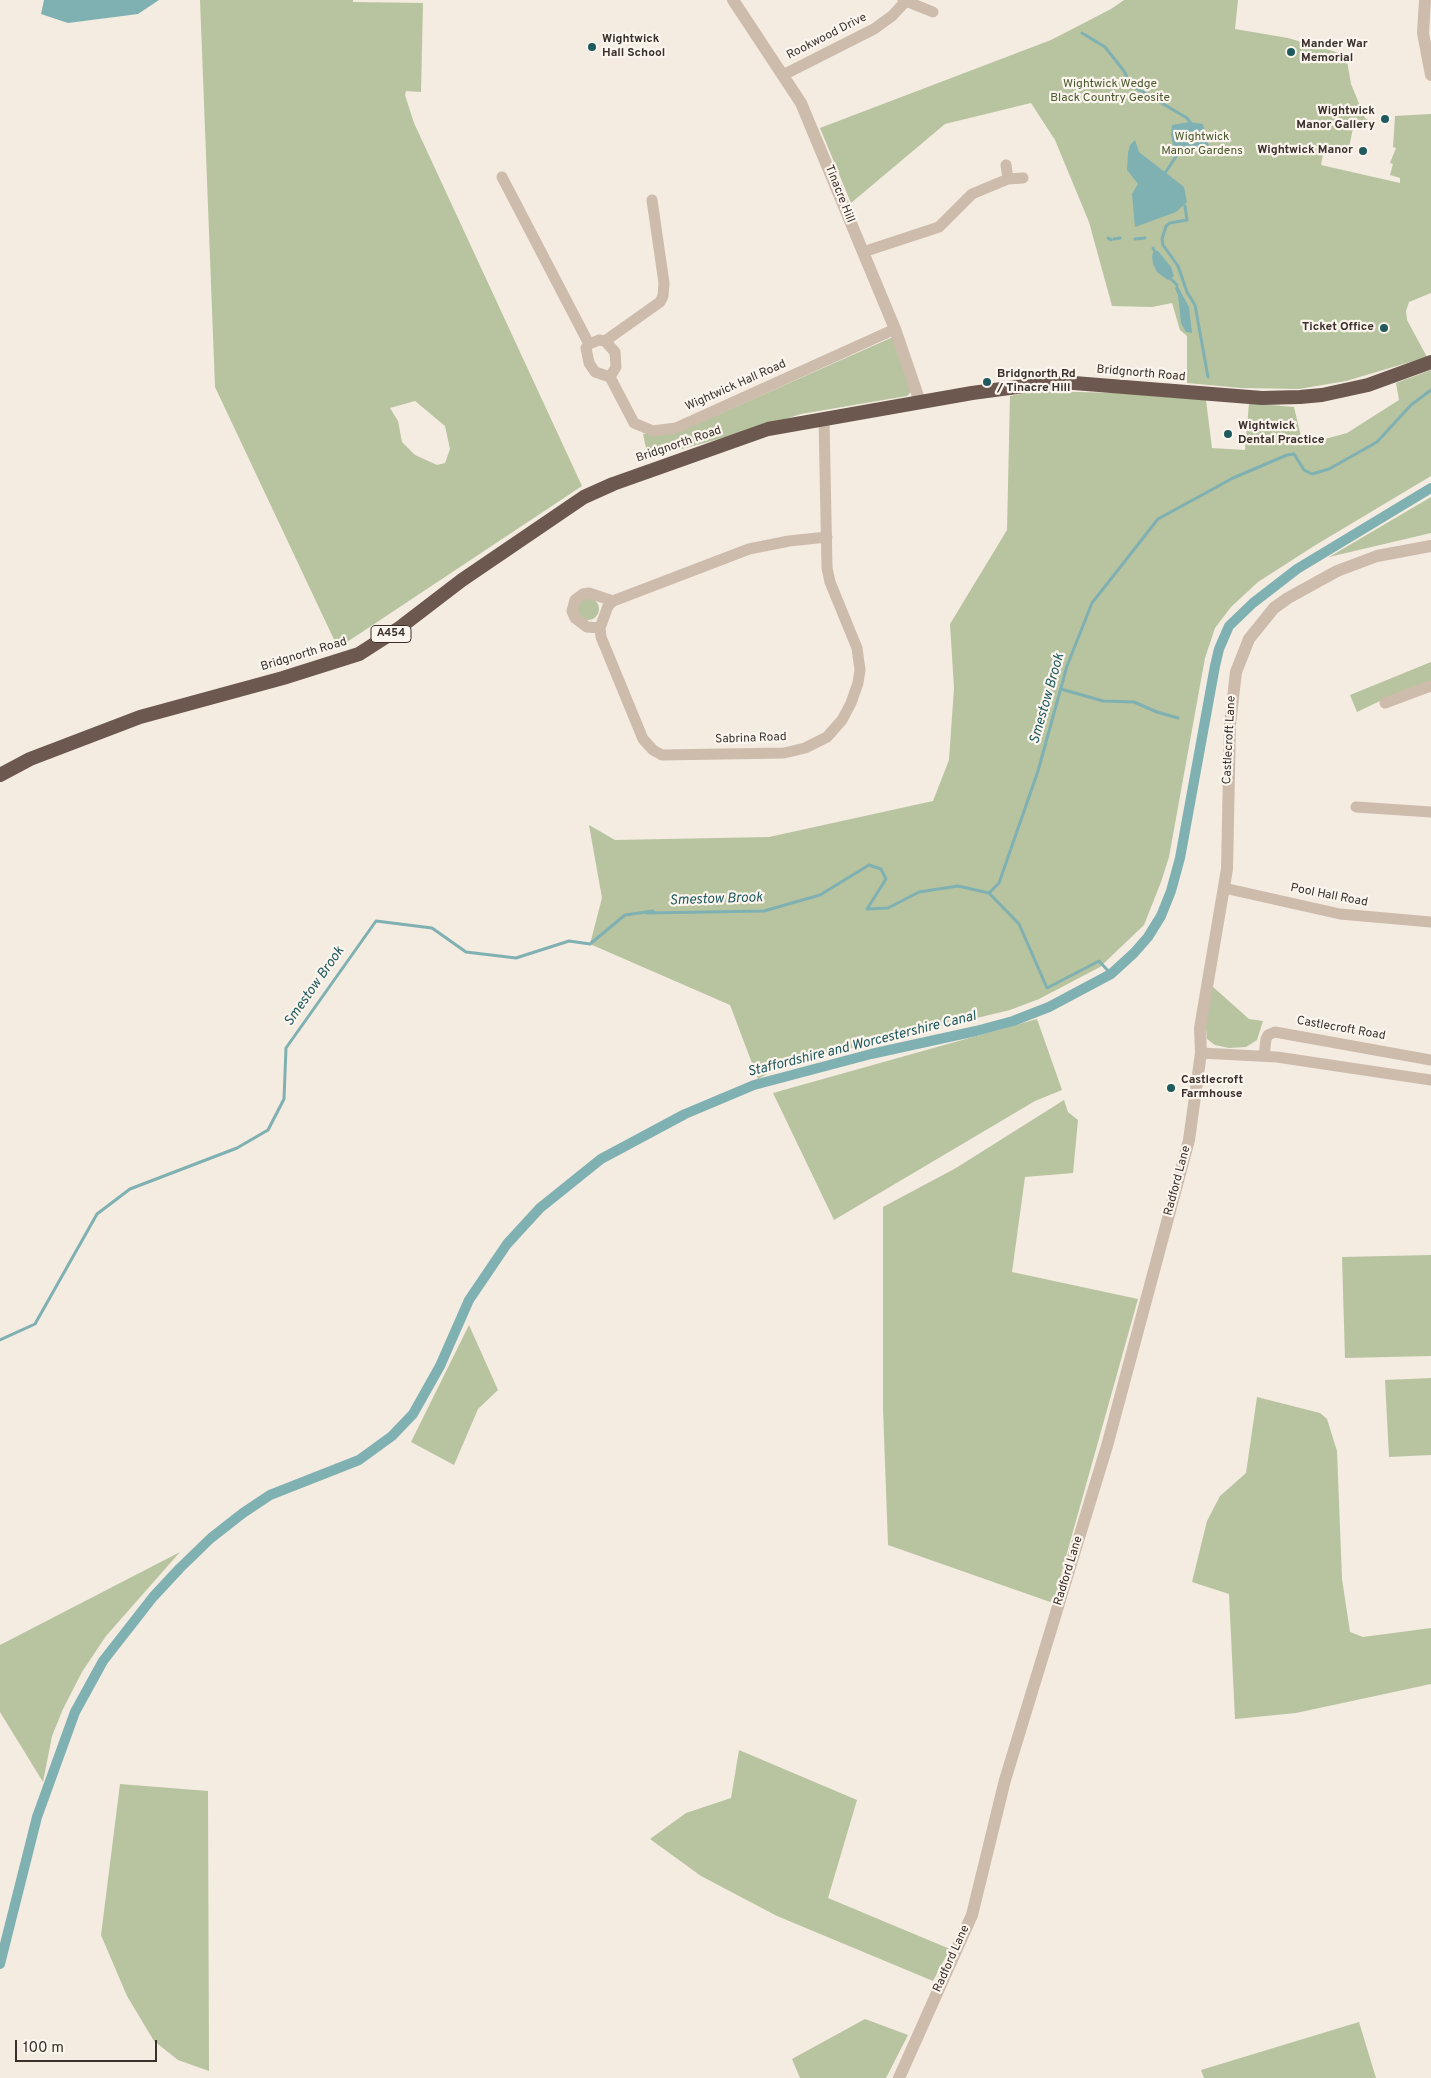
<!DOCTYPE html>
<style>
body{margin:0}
#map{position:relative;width:1431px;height:2078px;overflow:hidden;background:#f4ebe1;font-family:Overpass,sans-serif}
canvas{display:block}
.scale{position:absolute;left:15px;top:2040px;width:142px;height:22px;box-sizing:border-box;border:2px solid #3b302b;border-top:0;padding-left:6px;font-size:15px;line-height:18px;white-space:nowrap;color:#3b302b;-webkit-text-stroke:4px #fbf5ee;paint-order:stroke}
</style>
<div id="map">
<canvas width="1431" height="2078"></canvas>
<div class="scale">100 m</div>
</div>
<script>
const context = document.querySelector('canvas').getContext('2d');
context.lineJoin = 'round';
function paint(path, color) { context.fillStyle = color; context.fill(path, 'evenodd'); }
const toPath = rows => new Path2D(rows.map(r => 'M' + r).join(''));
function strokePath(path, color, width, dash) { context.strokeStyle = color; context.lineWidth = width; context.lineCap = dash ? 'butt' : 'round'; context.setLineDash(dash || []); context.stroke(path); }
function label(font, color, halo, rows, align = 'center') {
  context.font = font + ' Overpass,sans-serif'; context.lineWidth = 4.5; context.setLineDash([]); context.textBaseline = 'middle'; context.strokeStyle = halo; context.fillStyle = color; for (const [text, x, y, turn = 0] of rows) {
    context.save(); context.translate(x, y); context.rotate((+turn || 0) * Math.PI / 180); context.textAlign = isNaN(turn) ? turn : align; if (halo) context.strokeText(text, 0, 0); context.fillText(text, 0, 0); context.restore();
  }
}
paint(toPath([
 [200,0,353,0,353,2,423,3,421,92,406,91,405,95,414,123,582,486,338,648,215,387],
 [415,401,445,426,450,449,445,463,437,465,415,455,402,442,398,421,390,408],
 [1124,0,1238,0,1235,29,1288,38,1346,55,1351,84,1365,118,1370,121,1369,126,1354,123,1349,148,1332,145,1330,155,1323,154,1321,165,1400,183,1400,178,1390,175,1393,164,1390,163,1396,148,1393,147,1395,116,1431,114,1431,293,1409,302,1406,311,1407,320,1427,357,1346,381,1299,389,1241,388,1187,383,1187,336,1180,330,1172,303,1152,307,1112,306,1089,222,1055,140,1031,103,945,124,851,203,820,128,1051,40,1111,9],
 [893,337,912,391,907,396,801,414,734,435,648,458,643,434,681,431],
 [1431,370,1431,476,1314,546,1258,582,1231,607,1215,628,1205,658,1169,857,1161,882,1144,925,1100,967,1039,999,1010,1010,802,1060,780,1067,758,1079,730,1005,590,944,602,898,589,825,615,840,769,837,933,801,949,760,954,688,950,624,1007,530,1010,396,1035,391,1120,393,1206,400,1212,448,1245,450,1249,403,1294,407,1303,445,1347,433,1399,400,1396,383],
 [1431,497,1431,533,1329,557],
 '577 609a11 11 0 1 1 22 0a11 11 0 1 1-22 0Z',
 [1431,662,1431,681,1380,701,1357,712,1350,695],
 [1212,986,1249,1019,1263,1021,1257,1040,1246,1047,1229,1048,1215,1045,1207,1039,1205,1019],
 [1037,1019,1062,1090,1035,1101,834,1220,773,1093],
 [1064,1100,1068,1112,1078,1120,1073,1173,1025,1177,1012,1272,1138,1299,1053,1603,888,1545,883,1408,883,1207,956,1168],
 [1431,1255,1431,1356,1345,1358,1342,1257],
 [469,1325,498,1390,478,1409,454,1465,411,1442],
 [1431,1378,1431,1455,1389,1457,1385,1380],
 [1257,1397,1320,1413,1327,1419,1337,1451,1342,1579,1350,1632,1363,1637,1431,1628,1431,1684,1296,1713,1235,1719,1229,1594,1192,1582,1207,1521,1220,1496,1246,1473],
 [180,1552,106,1636,82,1672,63,1709,52,1736,43,1782,0,1712,0,1645],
 [739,1750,857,1800,828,1898,950,1949,933,1981,777,1916,701,1876,650,1839,686,1813,731,1798],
 [120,1784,208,1791,209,2071,178,2060,154,2041,127,1996,101,1935],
 [865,2019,908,2035,886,2078,800,2078,792,2059],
 [1359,2022,1376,2078,1204,2078,1201,2070]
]), '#b8c4a0');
paint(toPath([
 [44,0,159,0,138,14,68,23,41,14],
 [1190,122,1203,124,1209,147,1185,152,1173,145,1171,135,1172,125],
 [1135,140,1139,152,1184,187,1187,202,1176,212,1135,227,1132,194,1138,184,1127,170,1128,153,1130,145],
 [1154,250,1158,251,1171,267,1174,276,1168,280,1157,272,1153,264,1152,256],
 [1177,285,1189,307,1192,333,1186,332,1181,323,1178,295,1175,288]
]), '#7fb0b2');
strokePath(toPath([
 [1082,33,1105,47,1124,71,1131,85,1187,118,1190,122],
 [1165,173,1181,149],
 [1185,206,1187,220,1170,223,1166,226,1162,239,1163,245,1178,266,1187,292,1195,305,1208,377],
 [1108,238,1111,240],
 [1114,239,1120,238],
 [1135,239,1145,238],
 [1153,248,1154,250],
 [1170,278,1177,285],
 [1061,689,1103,701,1134,702,1157,712,1178,718],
 [989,893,1019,924,1047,988,1099,961,1111,974],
 [0,1340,35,1324,97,1214,130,1189,237,1148,268,1130,284,1099,286,1048,376,921,432,928,466,952,516,958,569,941,590,944,625,915,653,911,647,913,764,911,820,895,869,865,881,869,886,879,867,909,888,908,919,892,958,886,989,893,999,883,1038,771,1067,666,1092,603,1158,519,1233,478,1287,455,1294,454,1304,470,1312,474,1329,469,1377,442,1411,405,1431,390]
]), '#7fb0b2', 3);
strokePath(toPath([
 [0,1964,37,1817,75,1712,103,1661,153,1597,180,1568,211,1538,243,1513,270,1495,359,1460,392,1436,413,1414,440,1366,469,1300,507,1244,540,1208,601,1159,685,1114,754,1085,871,1054,976,1031,1013,1021,1049,1007,1111,974,1134,953,1148,937,1161,916,1171,891,1180,858,1215,666,1219,649,1229,626,1253,603,1297,569,1431,488]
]), '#7fb0b2', 10);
strokePath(toPath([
 [903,0,933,12],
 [783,75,874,29,892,16,905,2],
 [1006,165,1008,179],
 [502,177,589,344],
 [863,252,939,227,972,194,1008,179,1023,178],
 [599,340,605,341,615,352,616,367,610,377,595,372,589,363,586,348,589,344,599,340],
 [605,341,660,302,663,296,664,283,652,200],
 [610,377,634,423,653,431,676,428,895,329],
 [824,418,827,568,830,582,857,648,860,670,858,683,851,703,842,720,827,737,805,748,784,753,662,755,653,750,643,739,601,637,600,628,608,606,613,601,749,549,789,541,827,537],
 [600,628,587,627,575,618,572,611,575,600,583,594,589,593,613,601],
 [1385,703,1431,686],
 [1356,807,1431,812],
 [1224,888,1340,914,1431,922],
 [1201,1053,1277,1057,1431,1080],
 [1264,1056,1266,1039,1268,1035,1275,1032,1431,1060]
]), '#cdbbac', 11);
strokePath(toPath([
 [733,0,801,103,895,329,920,402],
 [1425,0,1423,33,1431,75],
 [899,2078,972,1915,1005,1780,1107,1446,1189,1140,1201,1053,1200,1028,1227,869,1230,724,1236,672,1249,639,1274,608,1288,598,1337,571,1377,556,1431,546]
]), '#cdbbac', 12);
strokePath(toPath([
 [0,775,30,759,140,717,283,678,359,654,398,629,462,580,584,497,613,484,768,429,972,393,1047,383,1074,383,1262,398,1300,397,1322,395,1368,385,1431,362]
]), '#6c584f', 14);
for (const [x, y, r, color] of [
 [592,47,5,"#1f5a5e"],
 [1291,52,5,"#1f5a5e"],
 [1385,119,5,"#1f5a5e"],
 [1363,151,5,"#1f5a5e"],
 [1384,328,5,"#1f5a5e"],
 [987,382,5,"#1f5a5e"],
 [1228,434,5,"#1f5a5e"],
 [1171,1088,5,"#1f5a5e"]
]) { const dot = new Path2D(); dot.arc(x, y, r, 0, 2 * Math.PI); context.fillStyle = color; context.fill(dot); strokePath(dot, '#fbf5ee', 2); }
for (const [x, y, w] of [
 [391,634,40]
]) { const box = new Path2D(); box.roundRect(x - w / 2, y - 8.5, w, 17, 4); context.fillStyle = '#fbf5ee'; context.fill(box); strokePath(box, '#3b302b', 1); }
label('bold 11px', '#3b302b', null, [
 ["A454",391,634]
]);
label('12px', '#3b302b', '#fbf5ee', [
 ["Rookwood Drive",827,37,-27],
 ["Tinacre Hill",839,194,68],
 ["Bridgnorth Road",1141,374,5],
 ["Wightwick Hall Road",736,386,-24],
 ["Bridgnorth Road",679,445,-19],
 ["Bridgnorth Road",304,655,-17],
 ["Sabrina Road",751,739,-2],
 ["Castlecroft Lane",1230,740,-87],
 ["Pool Hall Road",1329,896,11],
 ["Castlecroft Road",1341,1029,10],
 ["Radford Lane",1178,1181,-75],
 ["Radford Lane",1069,1571,-73],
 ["Radford Lane",952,1959,-66]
]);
label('bold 12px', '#3b302b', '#fbf5ee', [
 ["Wightwick",602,40],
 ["Hall School",602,54],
 ["Mander War",1301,45],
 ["Memorial",1301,59],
 ["Wightwick",1375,112,"right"],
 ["Manor Gallery",1375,126,"right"],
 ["Wightwick Manor",1353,151,"right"],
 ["Ticket Office",1374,328,"right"],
 ["Bridgnorth Rd",997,375],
 ["/ Tinacre Hill",997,389],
 ["Wightwick",1238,427],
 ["Dental Practice",1238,441],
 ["Castlecroft",1181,1081],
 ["Farmhouse",1181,1095]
], 'left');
label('12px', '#4a5a2e', '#fbf5ee', [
 ["Wightwick Wedge",1110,85],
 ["Black Country Geosite",1110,99],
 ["Wightwick",1202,138],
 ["Manor Gardens",1202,152]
]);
label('italic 14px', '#1f5a5e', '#fbf5ee', [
 ["Smestow Brook",1048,699,-74],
 ["Smestow Brook",716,900,-2],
 ["Smestow Brook",315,987,-55],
 ["Staffordshire and Worcestershire Canal",862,1045,-14]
]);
</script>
